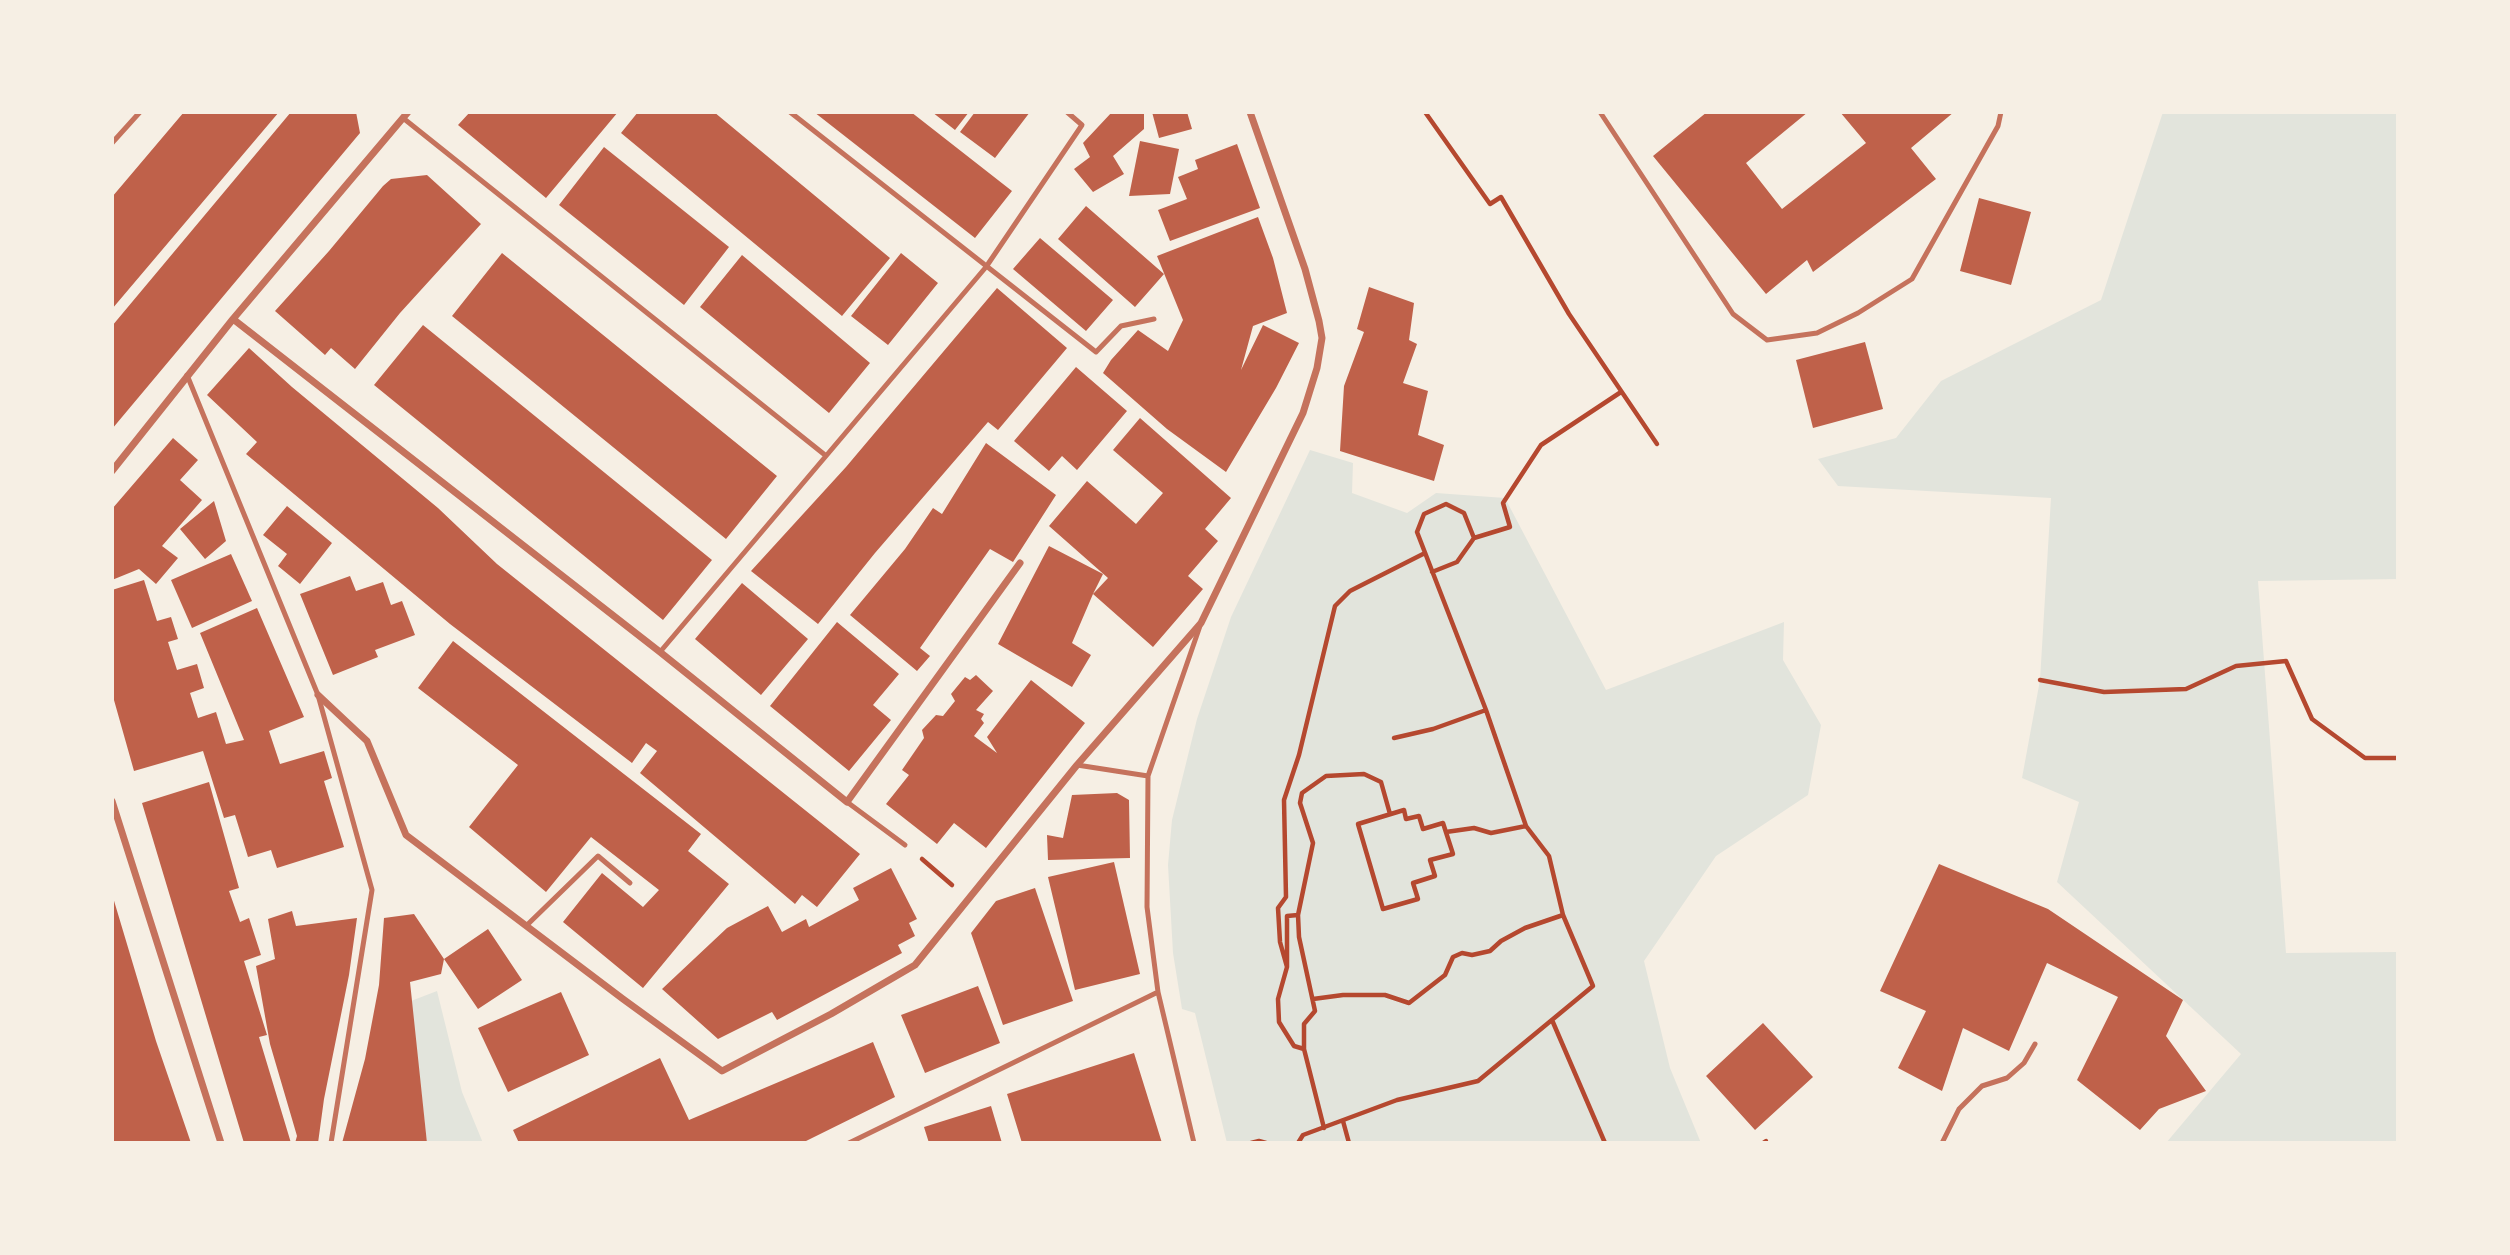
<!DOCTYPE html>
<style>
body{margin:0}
#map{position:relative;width:2510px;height:1255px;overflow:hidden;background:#f6efe4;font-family:Barlow,sans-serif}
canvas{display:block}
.frame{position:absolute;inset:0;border:114px solid #f6efe4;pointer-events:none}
</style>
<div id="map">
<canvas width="2510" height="1255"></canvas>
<div class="frame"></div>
</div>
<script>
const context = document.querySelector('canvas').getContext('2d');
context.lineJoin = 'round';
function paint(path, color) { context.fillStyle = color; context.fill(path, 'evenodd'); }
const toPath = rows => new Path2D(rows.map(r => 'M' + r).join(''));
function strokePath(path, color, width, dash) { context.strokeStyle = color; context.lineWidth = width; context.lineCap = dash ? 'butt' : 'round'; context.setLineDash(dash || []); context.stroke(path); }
paint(toPath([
 [2163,112,2398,112,2398,579,2258,581,2286,953,2398,952,2398,1143,2166,1143,2241,1054,2057,882,2079,802,2022,778,2040,680,2051,498,1838,486,1818,459,1896,438,1941,381,2101,300],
 [1310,450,1353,463,1352,493,1407,513,1436,493,1505,498,1606,690,1784,622,1783,660,1821,725,1808,795,1716,856,1644,961,1670,1068,1701,1143,1227,1143,1195,1013,1182,1009,1173,953,1168,865,1172,820,1197,719,1231,617],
 [437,991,462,1092,483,1143,427,1143,411,1001]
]), '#e2e4dc');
paint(toPath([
 [184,112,279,112,112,309,112,197],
 [291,112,356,112,360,133,112,429,112,326],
 [470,112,618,112,546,198,458,125],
 [638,112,714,112,890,258,842,316,621,133],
 [814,112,911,112,1012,191,975,238],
 [932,112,969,112,955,130],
 [975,112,1030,112,995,158,960,132],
 [1112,112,1144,112,1144,129,1113,156,1124,174,1093,192,1074,169,1090,157,1083,143],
 [1152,112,1187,112,1192,129,1159,138],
 [1707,112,1808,112,1746,163,1782,209,1866,143,1840,112,1954,112,1911,148,1936,179,1813,272,1807,260,1766,294,1653,156],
 [1140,141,1179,149,1170,194,1129,196],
 [1237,144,1260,208,1170,241,1158,210,1187,199,1178,177,1198,169,1195,160],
 [604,147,729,247,684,305,559,205],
 [427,175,481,224,400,313,355,369,331,348,325,355,275,311,329,251,383,186,391,179],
 [1979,198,2031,212,2011,285,1960,271],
 [1086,206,1164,274,1135,307,1058,239],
 [1258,217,1273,258,1287,313,1253,326,1241,370,1263,325,1299,343,1276,388,1226,472,1167,429,1103,373,1111,360,1138,330,1168,351,1183,320,1157,256],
 [1040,238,1113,300,1086,331,1013,269],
 [502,253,777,476,726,539,452,316],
 [901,253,938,283,888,345,851,316],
 [742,255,870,363,829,413,700,307],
 [1369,287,1414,303,1409,340,1417,344,1403,383,1428,391,1418,435,1444,445,1434,481,1340,451,1344,386,1364,332,1357,329],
 [997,288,1067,348,998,430,988,422,875,553,818,624,751,571,846,467],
 [423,325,712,560,663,620,374,385],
 [1865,342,1883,409,1813,428,1796,360],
 [249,348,292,387,438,508,497,564,860,854,817,907,802,895,795,904,640,773,657,751,646,743,632,763,450,624,246,454,257,442,207,395],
 [1076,367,1127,411,1077,470,1062,456,1049,471,1014,441],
 [1140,418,1231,498,1205,529,1218,541,1188,576,1203,589,1153,647,1093,594,1072,643,1091,655,1072,687,998,644,1049,546,1103,574,1093,594,1108,578,1049,526,1087,481,1136,524,1163,493,1113,450],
 [173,438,198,460,180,480,202,500,162,546,178,558,156,584,139,569,112,580,112,509],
 [986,443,1056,495,1013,562,990,549,920,648,930,656,917,671,850,615,905,549,933,508,942,514],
 [214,501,226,541,205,559,180,529],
 [287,506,332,543,300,584,278,566,287,554,263,535],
 [231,554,252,601,192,628,171,580],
 [350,576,356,591,383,582,391,605,402,601,415,635,375,650,378,657,333,675,300,594],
 [144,580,157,621,171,617,178,639,168,642,177,670,197,664,204,688,190,693,198,718,216,712,226,744,244,740,200,633,257,608,304,717,269,731,280,764,324,751,332,778,324,781,344,847,277,868,271,850,248,857,235,815,224,818,203,751,134,771,112,693,112,590],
 [742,583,808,639,761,695,695,639],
 [837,622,899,674,873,705,891,720,849,771,770,706],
 [453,641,701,834,688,851,729,884,643,988,563,922,602,873,643,907,659,890,591,837,546,892,469,827,518,765,418,688],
 [976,675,993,691,976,710,984,714,981,719,984,723,974,736,997,753,987,737,1031,680,1085,723,986,848,954,823,937,844,886,804,909,775,902,770,924,738,922,730,936,715,943,716,955,701,951,694,965,677,970,680],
 [209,782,239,888,229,891,240,922,249,918,261,955,244,961,267,1035,259,1037,291,1143,244,1143,142,803],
 [1117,793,1129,800,1130,858,1048,860,1047,835,1063,838,1072,795],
 [1114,862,1140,974,1075,990,1048,877],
 [1939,864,2048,909,2183,1000,2166,1036,2206,1091,2159,1109,2140,1130,2077,1080,2118,997,2047,963,2009,1051,1963,1028,1942,1091,1898,1068,1926,1011,1880,991],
 [891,868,917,919,909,923,915,936,898,945,902,953,777,1020,772,1012,718,1039,662,989,727,928,768,906,782,932,806,919,809,927,859,900,853,888],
 [1035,888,1073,1001,1003,1025,971,933,996,901],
 [112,894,156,1041,191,1143,112,1143],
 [292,911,296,926,357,918,349,975,324,1099,318,1143,295,1143,297,1136,270,1044,256,966,275,959,268,919],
 [414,914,444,959,441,974,410,982,427,1143,342,1143,365,1059,379,985,384,918],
 [488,929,522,980,478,1009,444,959],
 [978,986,1000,1043,925,1073,901,1015],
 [561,992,589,1055,508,1092,478,1028],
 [1763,1023,1813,1077,1755,1130,1706,1076],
 [873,1042,895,1097,802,1143,519,1143,513,1130,660,1058,689,1120],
 [1134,1053,1162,1143,1022,1143,1007,1094],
 [991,1106,1002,1143,929,1143,924,1127]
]), '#bf614a');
strokePath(toPath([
 [1425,112,1490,204,1501,197,1569,314,1657,444],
 [1474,538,1510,527,1503,503,1541,445,1621,392],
 [2040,680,2104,692,2186,689,2236,666,2286,661,2312,719,2365,758,2398,758],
 [1394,738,1433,729,1486,710],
 [1404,810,1406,819,1419,816,1423,829,1443,823,1453,854,1430,860,1435,876,1413,883,1418,899,1383,909,1358,824,1404,810],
 [1446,832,1474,828,1491,833,1526,826],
 [922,859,952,885],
 [1298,915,1287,916,1287,967,1278,999,1279,1022,1294,1046,1304,1049],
 [1287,967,1280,942,1278,908,1286,897,1284,800,1299,755,1335,606,1350,591,1425,553],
 [1313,999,1343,995,1385,995,1409,1003,1445,975,1453,957,1462,953,1472,955,1490,951,1501,941,1525,928,1563,915],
 [1552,1020,1605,1143],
 [1343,1121,1349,1143],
 [1324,1128,1304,1049,1304,1024,1315,1011,1299,937,1298,915,1313,843,1300,803,1302,793,1326,776,1364,774,1381,782,1390,814],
 [1251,1143,1259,1141,1266,1143],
 [1298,1143,1303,1135,1397,1100,1478,1081,1593,986,1563,915,1549,856,1526,826,1486,710,1417,532,1424,514,1446,504,1464,513,1474,538,1457,562,1432,572],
 [1763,1143,1766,1141]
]), '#b5482f', 4.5);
strokePath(toPath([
 [790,112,1096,352,1121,326,1154,319],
 [1600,112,1733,314,1767,340,1817,333,1858,313,1912,279,1998,126,2001,112],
 [403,118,825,455],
 [112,143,140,112],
 [187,375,318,695,372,890,331,1143],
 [660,652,986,267,1082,125,1067,112],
 [1077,765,1148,776],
 [847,802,905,845],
 [526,926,598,856,630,883],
 [849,1143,1158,992],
 [1194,1143,1158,992,1147,907,1148,776,1200,626],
 [1942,1143,1959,1109,1982,1086,2007,1078,2024,1063,2035,1044]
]), '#c5725c', 5);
strokePath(toPath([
 [233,319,660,652,847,802,1020,563],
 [112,471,233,319,408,112],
 [318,695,367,741,406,835,623,999,722,1071,831,1014,915,965,1077,765,1201,623,1303,413,1317,368,1322,338,1319,321,1305,269,1250,112],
 [112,801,221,1143]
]), '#c5725c', 7);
</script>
